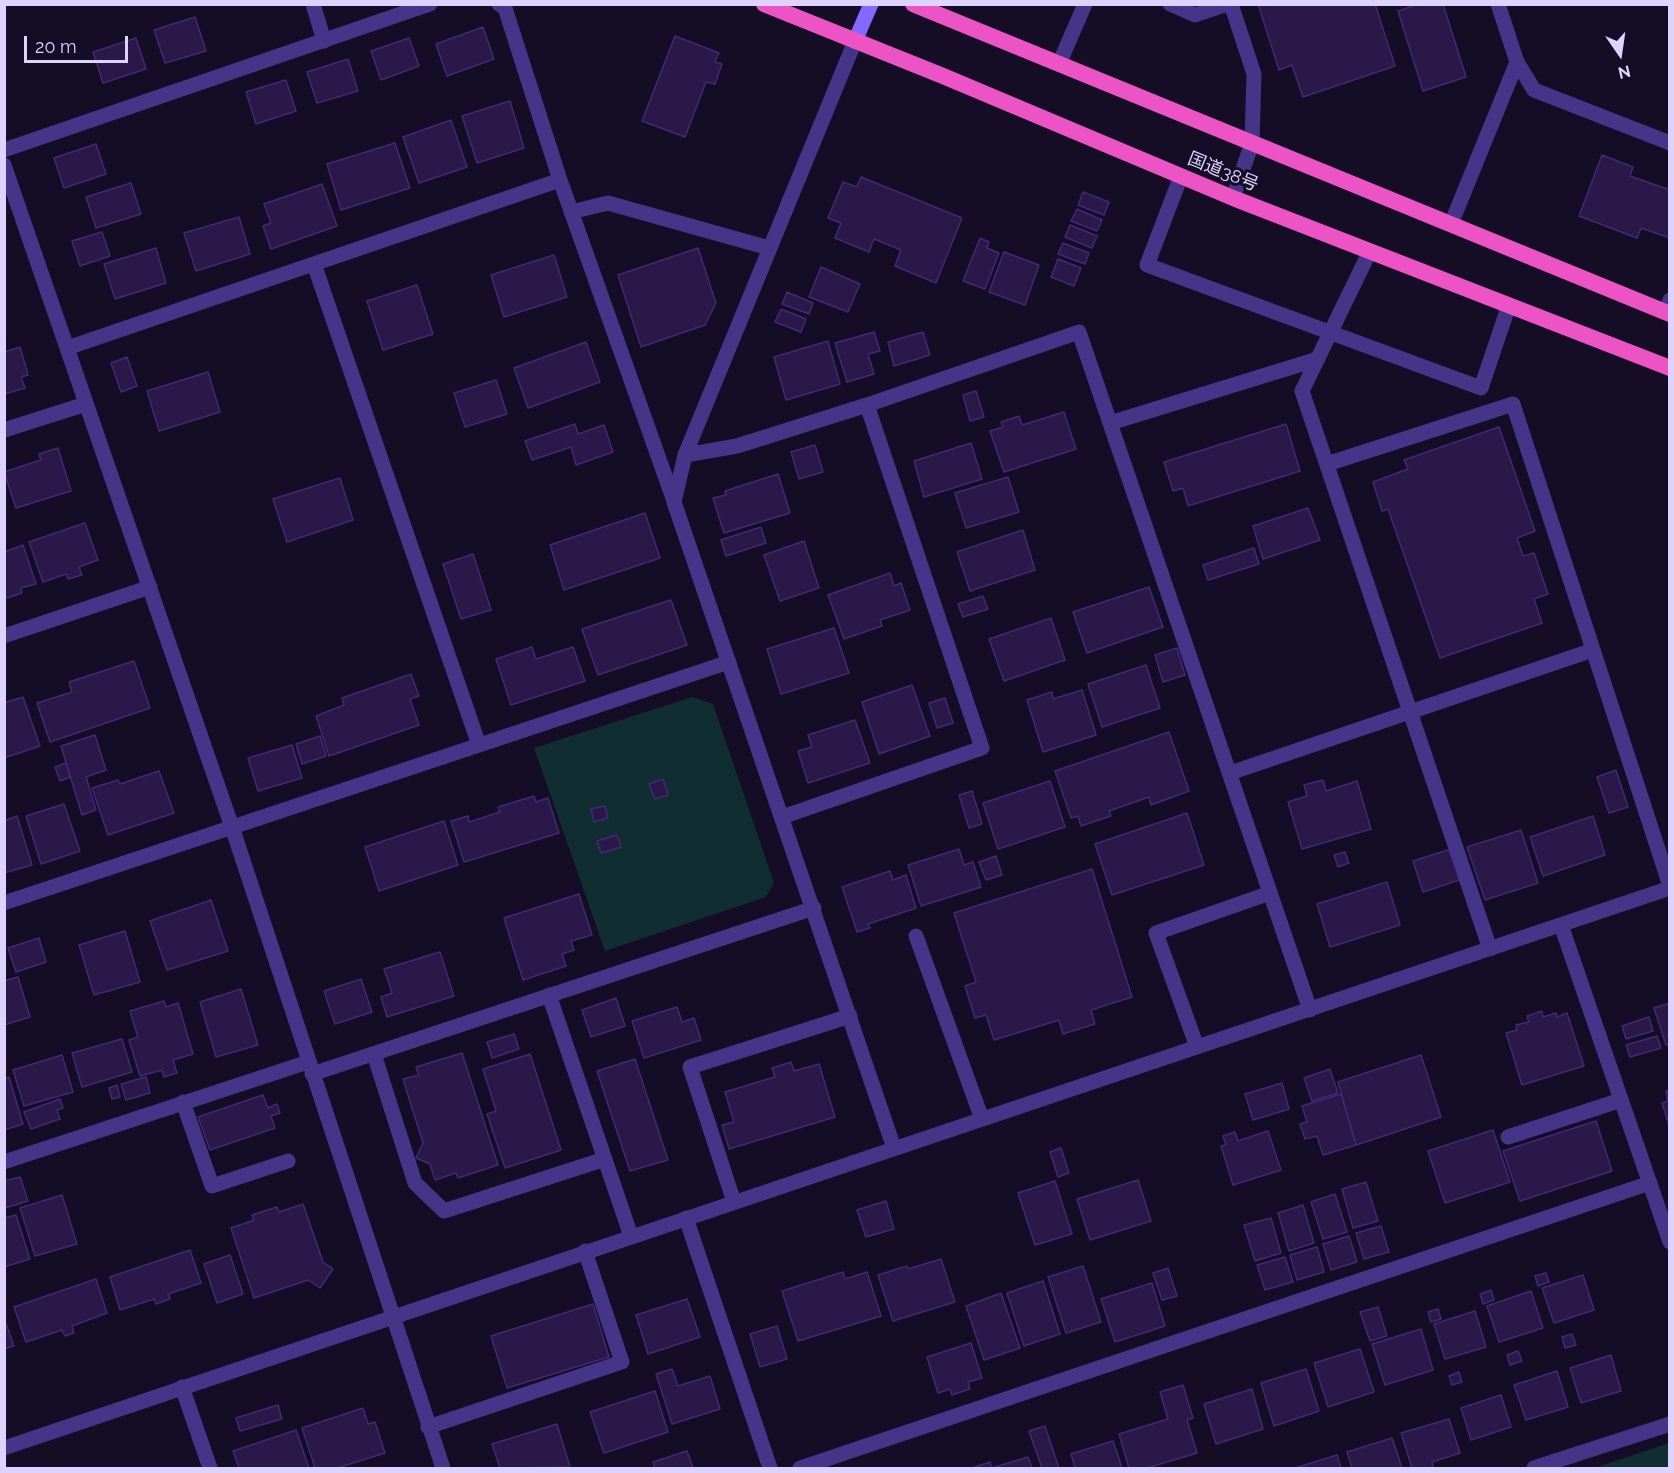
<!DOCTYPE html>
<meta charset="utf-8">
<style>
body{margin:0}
#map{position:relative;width:1674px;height:1473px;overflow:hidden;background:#150d26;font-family:Raleway,sans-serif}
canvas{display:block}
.frame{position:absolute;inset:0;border:6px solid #ded2ff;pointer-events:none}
.north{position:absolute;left:1590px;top:24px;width:60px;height:60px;-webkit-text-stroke:4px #150d26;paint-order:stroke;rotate:167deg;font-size:16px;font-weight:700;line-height:24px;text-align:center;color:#ded2ff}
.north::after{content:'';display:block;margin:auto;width:21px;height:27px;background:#ded2ff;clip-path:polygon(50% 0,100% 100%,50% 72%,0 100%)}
.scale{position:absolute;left:24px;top:36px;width:104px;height:27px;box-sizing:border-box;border:3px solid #ded2ff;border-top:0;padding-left:8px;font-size:18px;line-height:21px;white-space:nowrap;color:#ded2ff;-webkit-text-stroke:4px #150d26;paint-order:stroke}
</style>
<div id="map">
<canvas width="1674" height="1473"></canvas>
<div class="frame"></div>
<div class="north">N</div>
<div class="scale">20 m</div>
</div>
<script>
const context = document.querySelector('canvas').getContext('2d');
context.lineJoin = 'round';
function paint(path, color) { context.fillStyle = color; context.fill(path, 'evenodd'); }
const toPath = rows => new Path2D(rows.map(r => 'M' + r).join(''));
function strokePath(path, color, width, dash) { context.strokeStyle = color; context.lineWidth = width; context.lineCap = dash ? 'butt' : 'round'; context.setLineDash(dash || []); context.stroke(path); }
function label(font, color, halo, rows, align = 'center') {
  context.font = font + ' Raleway,"Noto Sans JP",sans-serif'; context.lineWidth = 6; context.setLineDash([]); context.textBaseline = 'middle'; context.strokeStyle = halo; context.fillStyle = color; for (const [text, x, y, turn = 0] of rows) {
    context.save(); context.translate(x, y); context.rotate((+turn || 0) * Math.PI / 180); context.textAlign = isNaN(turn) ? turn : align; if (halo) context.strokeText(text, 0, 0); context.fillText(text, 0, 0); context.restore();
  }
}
paint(toPath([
 [692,697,713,704,774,883,766,897,605,951,534,748],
 [1669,1443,1669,1468,1594,1468]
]), '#102d31');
const building = toPath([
 [1258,4,1375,4,1395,66,1303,97,1292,65,1279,70,1258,4],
 [1419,4,1443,4,1466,77,1423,91,1398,11,1419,4],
 [195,17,206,51,165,63,154,30,195,17],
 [483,27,494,59,447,76,436,44,483,27],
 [675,36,719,53,715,62,722,64,715,84,706,82,685,137,642,121,675,36],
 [136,38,146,69,103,83,93,52,136,38],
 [409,38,419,66,381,80,371,51,409,38],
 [348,59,358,91,317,103,307,72,348,59],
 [286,80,296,111,256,124,246,92,286,80],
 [510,101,524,148,477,163,462,116,510,101],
 [451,120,467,167,419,183,403,137,451,120],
 [395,143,410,188,341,210,327,164,395,143],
 [96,144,106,174,64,188,54,158,96,144],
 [1602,155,1633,167,1630,176,1670,190,1670,238,1641,228,1637,238,1579,216,1602,155],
 [861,177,962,218,936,283,895,266,901,250,874,239,869,252,835,238,841,223,828,218,843,182,857,187,861,177],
 [131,183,141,214,96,228,86,197,131,183],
 [322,184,337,226,271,249,263,226,271,223,264,204,322,184],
 [1083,192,1109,202,1104,215,1078,205,1083,192],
 [1077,209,1102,220,1097,231,1071,221,1077,209],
 [239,217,250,254,196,271,184,233,239,217],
 [1070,225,1097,236,1092,248,1065,237,1070,225],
 [102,232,110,256,80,266,72,241,102,232],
 [980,238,989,242,987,248,999,253,985,289,963,281,980,238],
 [1063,243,1089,253,1085,264,1058,254,1063,243],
 [156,248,166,283,115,299,104,264,156,248],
 [698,248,716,303,705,325,641,347,618,275,698,248],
 [1004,252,1039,265,1025,305,989,292,1004,252],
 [554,255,567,297,504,317,491,275,554,255],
 [1058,259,1081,268,1074,286,1051,277,1058,259],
 [821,267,860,284,848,312,809,297,821,267],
 [417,285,433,334,383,350,367,301,417,285],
 [787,292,813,303,809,314,782,304,787,292],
 [781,309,806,319,801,332,775,322,781,309],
 [874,332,880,351,868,354,874,374,847,382,835,343,874,332],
 [923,332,930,355,894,366,888,342,923,332],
 [828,341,840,384,786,400,774,357,828,341],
 [586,342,600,382,528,408,514,368,586,342],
 [20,347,28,375,21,377,25,388,4,394,4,352,20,347],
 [127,357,137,386,121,392,111,363,127,357],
 [208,372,220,412,159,431,147,391,208,372],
 [496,380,507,414,465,427,454,393,496,380],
 [976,391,984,417,970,421,963,395,976,391],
 [1064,412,1076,449,1004,472,990,431,1003,427,1001,422,1019,416,1022,425,1064,412],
 [575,424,578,434,604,425,613,452,576,465,571,447,532,460,525,441,575,424],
 [1286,424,1300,471,1188,506,1183,488,1173,491,1164,462,1286,424],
 [1499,427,1535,531,1517,538,1523,556,1534,553,1548,594,1534,599,1542,623,1440,658,1388,509,1382,511,1373,482,1408,469,1404,460,1499,427],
 [971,443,982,479,924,497,914,461,971,443],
 [815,445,823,472,799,479,791,452,815,445],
 [58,448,71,491,16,508,4,472,41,460,39,454,58,448],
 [778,474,790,513,724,533,713,498,726,495,725,491,778,474],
 [1008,477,1019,512,966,528,955,493,1008,477],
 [340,478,353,520,287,542,273,499,340,478],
 [1308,508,1320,540,1263,559,1253,526,1308,508],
 [645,513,660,558,564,590,550,545,645,513],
 [85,523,98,560,79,567,82,575,68,579,66,574,43,582,29,542,85,523],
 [761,527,766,543,726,556,721,540,761,527],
 [1023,530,1035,570,970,591,957,552,1023,530],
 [804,541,819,588,780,601,764,555,804,541],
 [23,545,36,584,21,588,22,593,7,598,4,593,4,552,23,545],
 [1254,548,1259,564,1208,580,1203,565,1254,548],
 [473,554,491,610,461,619,443,564,473,554],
 [890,573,894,586,901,583,910,610,880,620,882,626,844,639,828,595,890,573],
 [1149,587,1163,627,1087,653,1073,612,1149,587],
 [983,596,988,609,963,617,958,604,983,596],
 [671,600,687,645,598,675,582,629,671,600],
 [1051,618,1065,660,1004,681,989,639,1051,618],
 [834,628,849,673,781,694,767,649,834,628],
 [532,647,536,659,573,647,585,681,511,705,496,659,532,647],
 [1177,648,1185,675,1163,682,1155,655,1177,648],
 [134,661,150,708,50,742,37,703,72,692,69,682,134,661],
 [1146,665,1160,708,1102,727,1088,684,1146,665],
 [411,674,419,696,410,699,419,725,329,756,316,716,344,705,342,698,411,674],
 [912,685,930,736,879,754,862,702,912,685],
 [1082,690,1096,735,1043,752,1027,700,1052,692,1053,699,1082,690],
 [23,697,40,746,4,758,4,703,23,697],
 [945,698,953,723,937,728,929,703,945,698],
 [855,720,870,763,808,783,798,751,812,747,808,735,855,720],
 [1169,732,1189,791,1151,805,1149,797,1109,811,1111,816,1081,826,1078,816,1071,818,1055,771,1169,732],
 [95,735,106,770,86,777,96,810,82,815,61,746,95,735],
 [320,736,326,756,302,764,296,744,320,736],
 [292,745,302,778,258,791,248,758,292,745],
 [66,763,70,777,60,781,55,767,66,763],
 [1616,770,1628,807,1609,813,1597,777,1616,770],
 [159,771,174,813,108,835,92,788,118,780,120,784,159,771],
 [663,779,668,795,655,799,649,784,663,779],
 [1323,780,1326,791,1357,781,1371,829,1302,849,1288,802,1307,796,1304,785,1323,780],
 [1050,781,1065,827,998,849,983,803,1050,781],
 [972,791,982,824,969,828,959,795,972,791],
 [534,796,536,802,548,798,559,833,464,862,451,821,468,816,469,822,500,812,498,807,534,796],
 [64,804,80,851,41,864,26,816,64,804],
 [605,806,608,818,594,822,591,809,605,806],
 [1187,813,1204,865,1112,895,1095,844,1187,813],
 [17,816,32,865,4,873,4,821,17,816],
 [1593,816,1605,855,1543,876,1530,837,1593,816],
 [444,821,458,865,379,891,365,847,444,821],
 [1521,830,1538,883,1485,900,1467,847,1521,830],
 [617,835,621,847,601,853,597,841,617,835],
 [959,849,964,865,973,862,981,887,921,906,908,865,959,849],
 [1451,849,1462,879,1423,892,1413,861,1451,849],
 [1345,852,1349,863,1338,867,1334,855,1345,852],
 [996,856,1002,875,986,880,979,862,996,856],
 [1092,869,1132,997,1091,1010,1095,1024,1063,1034,1059,1020,994,1040,986,1015,975,1018,965,986,976,982,954,913,1092,869],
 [890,871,893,880,906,875,916,908,868,924,870,928,857,932,842,887,890,871],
 [1387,882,1400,925,1330,947,1317,904,1387,882],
 [579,894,592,935,571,941,574,950,562,954,566,966,523,980,504,918,579,894],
 [211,900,228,951,167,970,150,921,211,900],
 [125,931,140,982,94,995,79,945,125,931],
 [39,938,46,962,16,972,8,948,39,938],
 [440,952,454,996,387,1017,381,997,392,993,384,969,440,952],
 [18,977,30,1017,4,1025,4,981,18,977],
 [361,979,372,1012,335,1024,324,991,361,979],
 [241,989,258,1045,216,1057,200,1002,241,989],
 [616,998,625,1026,591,1037,582,1010,616,998],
 [164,1001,166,1007,178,1003,193,1054,173,1060,177,1073,164,1077,162,1070,140,1076,129,1040,138,1037,130,1011,164,1001],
 [1670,1003,1670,1044,1666,1045,1654,1008,1670,1003],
 [677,1007,682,1022,694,1018,701,1040,644,1058,632,1021,677,1007],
 [1542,1011,1543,1017,1556,1013,1557,1017,1567,1013,1584,1066,1522,1085,1506,1033,1517,1030,1516,1025,1529,1022,1527,1016,1542,1011],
 [1649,1017,1653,1031,1626,1039,1622,1026,1649,1017],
 [514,1034,519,1049,492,1058,487,1042,514,1034],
 [1657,1036,1661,1048,1630,1057,1626,1045,1657,1036],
 [122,1039,132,1072,82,1087,72,1053,122,1039],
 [462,1053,498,1165,458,1178,456,1173,435,1180,430,1164,416,1158,423,1143,403,1079,419,1075,416,1067,462,1053],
 [530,1054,561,1150,505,1168,487,1114,496,1111,483,1069,530,1054],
 [62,1055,73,1092,24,1106,13,1070,62,1055],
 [1421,1055,1441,1117,1356,1145,1338,1082,1421,1055],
 [635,1059,668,1160,630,1171,597,1071,635,1059],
 [791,1062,794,1071,819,1064,835,1117,729,1149,722,1125,734,1122,725,1092,775,1077,772,1068,791,1062],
 [1330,1069,1338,1093,1312,1101,1304,1078,1330,1069],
 [9,1077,23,1124,4,1130,4,1079,9,1077],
 [146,1077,150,1093,126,1100,121,1084,146,1077],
 [1282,1083,1289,1109,1253,1120,1245,1094,1282,1083],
 [117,1085,120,1097,112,1099,109,1088,117,1085],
 [1670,1090,1670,1125,1669,1125,1662,1103,1668,1101,1666,1091,1670,1090],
 [1341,1094,1356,1145,1323,1155,1317,1136,1305,1139,1300,1124,1307,1122,1302,1106,1341,1094],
 [263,1095,268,1108,277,1104,280,1113,271,1116,275,1128,210,1150,198,1117,263,1095],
 [60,1099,63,1108,57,1110,60,1119,31,1129,24,1112,60,1099],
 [1596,1121,1612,1171,1520,1201,1503,1151,1596,1121],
 [1493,1130,1510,1182,1445,1203,1428,1151,1493,1130],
 [1268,1131,1281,1170,1233,1185,1221,1146,1226,1145,1223,1136,1235,1132,1238,1141,1268,1131],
 [1061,1148,1069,1173,1058,1177,1050,1152,1061,1148],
 [20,1177,28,1201,5,1208,4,1181,20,1177],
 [1138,1180,1151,1221,1090,1240,1077,1199,1138,1180],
 [1055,1181,1072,1234,1035,1245,1018,1193,1055,1181],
 [1366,1182,1378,1221,1353,1228,1342,1189,1366,1182],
 [1335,1194,1347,1232,1323,1239,1311,1202,1335,1194],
 [62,1195,77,1244,35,1256,20,1208,62,1195],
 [886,1201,894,1229,866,1237,857,1210,886,1201],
 [303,1204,323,1262,333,1269,320,1288,308,1280,254,1298,231,1228,254,1220,252,1215,277,1207,279,1212,303,1204],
 [1303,1205,1314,1243,1289,1251,1278,1213,1303,1205],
 [16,1215,30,1259,4,1267,4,1218,16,1215],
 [1271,1218,1281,1253,1255,1261,1244,1225,1271,1218],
 [1381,1226,1389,1252,1364,1259,1356,1233,1381,1226],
 [1349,1236,1357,1262,1331,1270,1323,1244,1349,1236],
 [1317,1247,1324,1272,1297,1280,1290,1255,1317,1247],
 [190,1250,201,1283,168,1294,170,1299,156,1304,154,1299,120,1310,110,1277,190,1250],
 [230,1255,243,1294,217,1303,204,1264,230,1255],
 [1285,1257,1293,1282,1265,1290,1257,1265,1285,1257],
 [941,1259,955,1302,893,1321,878,1275,907,1266,908,1269,941,1259],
 [1083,1266,1101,1322,1066,1333,1048,1277,1083,1266],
 [1168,1268,1177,1296,1162,1300,1153,1273,1168,1268],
 [843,1272,845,1279,867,1272,881,1316,798,1341,782,1291,843,1272],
 [1546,1273,1549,1282,1538,1286,1535,1276,1546,1273],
 [1583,1275,1594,1310,1554,1323,1542,1288,1583,1275],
 [96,1279,107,1313,72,1326,74,1333,65,1336,62,1330,26,1342,14,1307,96,1279],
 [1043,1281,1060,1334,1024,1346,1007,1293,1043,1281],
 [1152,1283,1165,1326,1115,1342,1101,1299,1152,1283],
 [1491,1290,1494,1300,1483,1304,1480,1294,1491,1290],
 [1531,1291,1543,1328,1499,1342,1487,1306,1531,1291],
 [1001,1293,1020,1348,984,1360,966,1306,1001,1293],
 [687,1299,700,1337,648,1354,636,1315,687,1299],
 [593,1304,609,1357,507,1388,491,1336,593,1304],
 [1378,1307,1387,1336,1370,1341,1360,1312,1378,1307],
 [1438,1309,1441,1319,1431,1322,1428,1312,1438,1309],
 [1475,1311,1486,1347,1445,1359,1434,1324,1475,1311],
 [4,1318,14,1346,4,1349,4,1318],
 [777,1326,787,1359,760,1367,750,1334,777,1326],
 [1421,1329,1433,1370,1385,1385,1372,1344,1421,1329],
 [1572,1334,1576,1345,1565,1348,1562,1337,1572,1334],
 [971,1343,982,1378,968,1382,970,1389,952,1395,950,1389,938,1393,927,1357,971,1343],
 [1360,1349,1374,1392,1328,1407,1314,1363,1360,1349],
 [1518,1351,1522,1361,1510,1365,1507,1355,1518,1351],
 [1611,1355,1621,1391,1581,1403,1570,1368,1611,1355],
 [672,1369,678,1386,710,1376,720,1409,672,1424,656,1374,672,1369],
 [1306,1369,1319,1411,1274,1426,1261,1383,1306,1369],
 [1557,1371,1568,1407,1526,1420,1514,1385,1557,1371],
 [1459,1372,1462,1382,1452,1385,1449,1376,1459,1372],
 [1183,1385,1193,1418,1187,1420,1197,1453,1147,1468,1129,1468,1119,1434,1168,1419,1160,1392,1183,1385],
 [1252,1389,1263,1429,1216,1444,1204,1404,1252,1389],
 [655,1391,668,1432,604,1453,590,1412,655,1391],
 [1501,1395,1511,1427,1471,1440,1461,1408,1501,1395],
 [278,1405,282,1419,240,1431,236,1418,278,1405],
 [363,1408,368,1424,375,1422,385,1453,337,1468,315,1468,302,1428,363,1408],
 [1449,1419,1460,1453,1432,1462,1433,1467,1429,1468,1412,1468,1401,1433,1449,1419],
 [557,1424,570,1467,500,1468,492,1444,557,1424],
 [1045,1426,1059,1468,1042,1468,1029,1431,1045,1426],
 [296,1430,309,1468,239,1468,233,1451,296,1430],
 [1392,1438,1402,1468,1352,1468,1347,1452,1392,1438],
 [1113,1441,1122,1468,1075,1468,1071,1454,1113,1441],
 [687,1451,693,1468,655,1468,653,1462,687,1451],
 [1337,1455,1341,1468,1295,1468,1337,1455],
 [1028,1457,1032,1468,972,1468,990,1462,992,1468,1028,1457]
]);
paint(building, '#291848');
strokePath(building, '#432876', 1.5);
strokePath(toPath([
 [313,4,324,41],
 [1170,4,1195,15,1228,4],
 [1231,4,1254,74,1252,143,1233,198],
 [1498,4,1517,62,1534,90,1670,143],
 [1059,64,1085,4],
 [1181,176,1147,265,1481,388,1509,305],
 [571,212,608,203,769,248],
 [1451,224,1517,62],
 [1370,251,1302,391,1490,949],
 [1666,312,1670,300],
 [1110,423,1318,359],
 [4,430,86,404],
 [1327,464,1513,404,1670,886],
 [1230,773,1593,650],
 [916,936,982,1119],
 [549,995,631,1236],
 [1197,1047,1156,933,1270,893],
 [374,1054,415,1183,444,1211,605,1159],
 [183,1102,212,1186,288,1161],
 [1508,1137,1621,1100],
 [734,1202,690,1067,850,1016],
 [428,1427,622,1362,585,1251]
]), '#443588', 15);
strokePath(toPath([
 [499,4,505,8,560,180,674,501],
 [855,41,685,455,674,502,894,1148],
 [4,150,430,4],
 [4,165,232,827,443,1468],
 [314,264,479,745],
 [67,348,560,180],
 [685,455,737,446,867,405,1079,332,1310,1010],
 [4,636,150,587],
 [782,817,982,748,867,405],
 [4,903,729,662],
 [1561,925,1670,1242],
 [312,1074,814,908],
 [4,1162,308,1062],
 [686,1218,770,1468],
 [182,1387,210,1468],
 [800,1468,1650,1183],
 [1534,1468,1670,1424]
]), '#443588', 15);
strokePath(toPath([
 [4,1448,1670,888]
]), '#443588', 15);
strokePath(toPath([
 [855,41,871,4]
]), '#8369ff', 15);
strokePath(toPath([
 [764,4,943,76,1233,198,1670,368],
 [913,4,1670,314]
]), '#ec53c4', 16);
label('18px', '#ded2ff', '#150d26', [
 ["国道38号",1223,172,22]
]);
</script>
